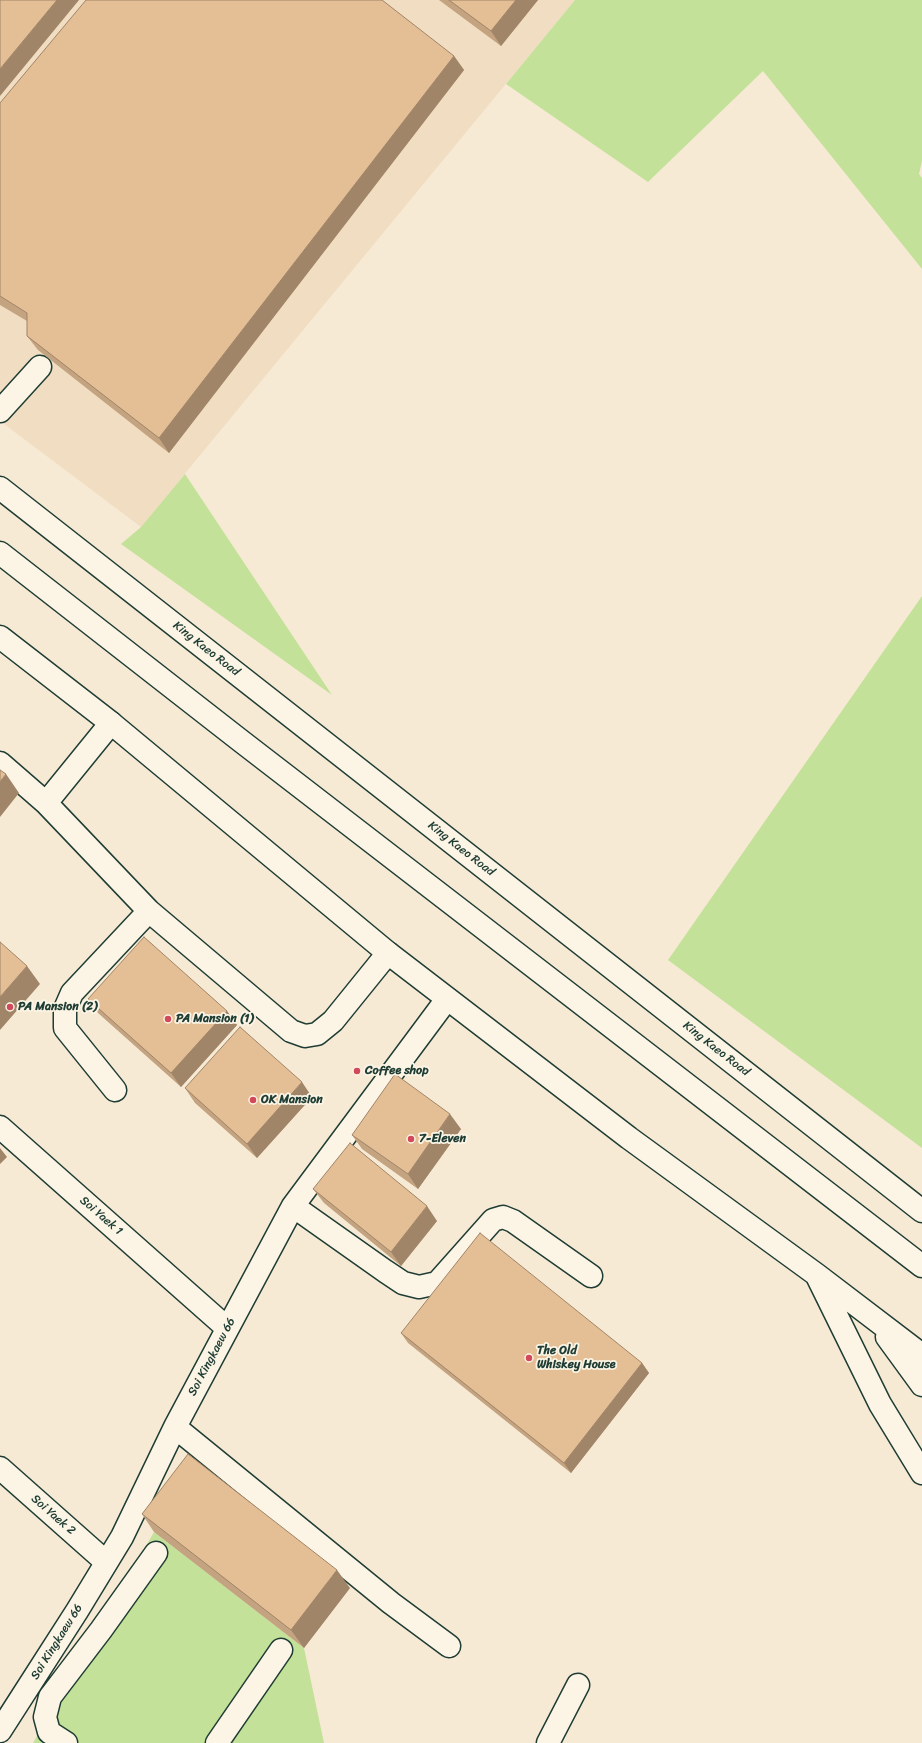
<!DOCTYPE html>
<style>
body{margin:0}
canvas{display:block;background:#f7ead5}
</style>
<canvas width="922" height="1743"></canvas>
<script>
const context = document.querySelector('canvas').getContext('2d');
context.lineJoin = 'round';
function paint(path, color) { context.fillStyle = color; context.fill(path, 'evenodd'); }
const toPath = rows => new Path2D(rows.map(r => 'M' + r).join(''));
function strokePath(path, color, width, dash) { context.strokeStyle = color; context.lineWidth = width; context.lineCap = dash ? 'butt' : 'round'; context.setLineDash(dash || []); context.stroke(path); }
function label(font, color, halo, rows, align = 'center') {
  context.font = font + ' Sriracha,sans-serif'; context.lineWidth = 3.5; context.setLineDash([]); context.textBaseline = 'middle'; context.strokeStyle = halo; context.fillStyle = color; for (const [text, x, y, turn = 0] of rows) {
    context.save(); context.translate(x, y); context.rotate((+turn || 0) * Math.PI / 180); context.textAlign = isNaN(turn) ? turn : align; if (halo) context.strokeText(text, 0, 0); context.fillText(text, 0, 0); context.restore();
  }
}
paint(toPath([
 [0,0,575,0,141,527,0,421]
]), '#f1ddc2');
paint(toPath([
 [575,0,922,0,922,161,919,174,922,178,922,269,763,71,648,182,506,84],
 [185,474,332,695,121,544,141,527],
 [922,596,922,1148,668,960],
 [154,1532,304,1648,324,1743,33,1743]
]), '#c3e198');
const minor = toPath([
 [0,411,40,367],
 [0,763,46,803,149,911,291,1031,305,1036,317,1034,333,1021,388,953],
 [46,803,111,723],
 [115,1090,65,1028,65,1009,72,993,149,911],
 [0,1127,227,1328],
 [293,1206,385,1271,403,1283,419,1287,437,1283,493,1220,503,1217,513,1221,591,1276],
 [175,1427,391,1603,449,1646],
 [0,1468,106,1562],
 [0,1731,77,1611,122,1537,175,1427,293,1206,447,999],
 [66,1743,49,1732,45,1717,50,1697,101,1630,156,1553],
 [217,1743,281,1650],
 [548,1743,578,1685]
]);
const major = toPath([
 [0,488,922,1211],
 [0,553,241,741,922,1266],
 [0,637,111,723,388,953,629,1138,817,1275,922,1355],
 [818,1278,880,1404,922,1473],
 [887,1337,922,1385]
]);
strokePath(minor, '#1f3d34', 25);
strokePath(major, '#1f3d34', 25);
strokePath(minor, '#fcf5e5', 22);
strokePath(major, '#fcf5e5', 22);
paint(toPath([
 [439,0,538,0,501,46],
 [454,56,464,70,169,453,38,350,27,336,27,321,0,305,0,103],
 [88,999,227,1011,237,1025,181,1087,98,1013],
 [185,1088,312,1097,257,1158,195,1103],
 [461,1129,418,1189,362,1149,352,1135],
 [313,1189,437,1221,401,1266,324,1203],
 [401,1333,642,1363,649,1373,571,1473,408,1343],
 [142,1514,350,1588,304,1648,154,1532]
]), '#c4a380');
paint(toPath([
 [57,0,79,0,0,96,0,69],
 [516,0,538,0,501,46,491,31],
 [454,56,464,70,169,453,159,438],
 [6,774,19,793,0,817,0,782],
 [27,966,40,984,0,1030,0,997],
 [227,1011,237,1025,181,1087,171,1073],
 [302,1082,312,1097,257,1158,247,1144],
 [450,1114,461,1129,418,1189,408,1174],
 [0,1148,7,1157,0,1164],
 [427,1206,437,1221,401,1266,391,1252],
 [642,1363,649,1373,571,1473,564,1463],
 [337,1570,350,1588,304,1648,291,1630]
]), '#a08568');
const building = toPath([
 [0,0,57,0,0,69,0,0],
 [86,0,382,0,454,56,159,438,27,336,27,313,0,296,0,103,86,0],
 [449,0,516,0,491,31,449,0],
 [0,770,6,774,0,782,0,770],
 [144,937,227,1011,171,1073,88,999,144,937],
 [0,942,27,966,0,997,0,942],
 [240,1027,302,1082,247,1144,185,1088,240,1027],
 [395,1074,450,1114,408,1174,352,1135,395,1074],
 [350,1143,427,1206,391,1252,313,1189,350,1143],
 [480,1233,642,1363,564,1463,401,1333,480,1233],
 [188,1454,337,1570,291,1630,142,1514,188,1454]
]);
paint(building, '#e4be95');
strokePath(building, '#a08568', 1);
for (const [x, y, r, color] of [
 [10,1007,4,"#d1495b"],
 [168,1019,4,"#d1495b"],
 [357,1071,4,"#d1495b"],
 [253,1100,4,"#d1495b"],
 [411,1139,4,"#d1495b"],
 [529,1358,4,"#d1495b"]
]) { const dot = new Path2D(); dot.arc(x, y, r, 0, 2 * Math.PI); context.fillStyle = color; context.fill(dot); strokePath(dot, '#fcf5e5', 1.5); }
label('12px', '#1f3d34', '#fcf5e5', [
 ["King Kaeo Road",206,649,38],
 ["King Kaeo Road",461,849,38],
 ["King Kaeo Road",716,1049,38],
 ["Soi Yaek 1",101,1216,41],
 ["Soi Kingkaew 66",212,1357,-62],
 ["Soi Yaek 2",53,1515,41],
 ["Soi Kingkaew 66",57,1642,-58]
]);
label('bold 12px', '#1f3d34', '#fcf5e5', [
 ["PA Mansion (2)",18,1007],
 ["PA Mansion (1)",176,1019],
 ["Coffee shop",365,1071],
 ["OK Mansion",261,1100],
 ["7-Eleven",419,1139],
 ["The Old",537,1351],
 ["Whiskey House",537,1365]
], 'left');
</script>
